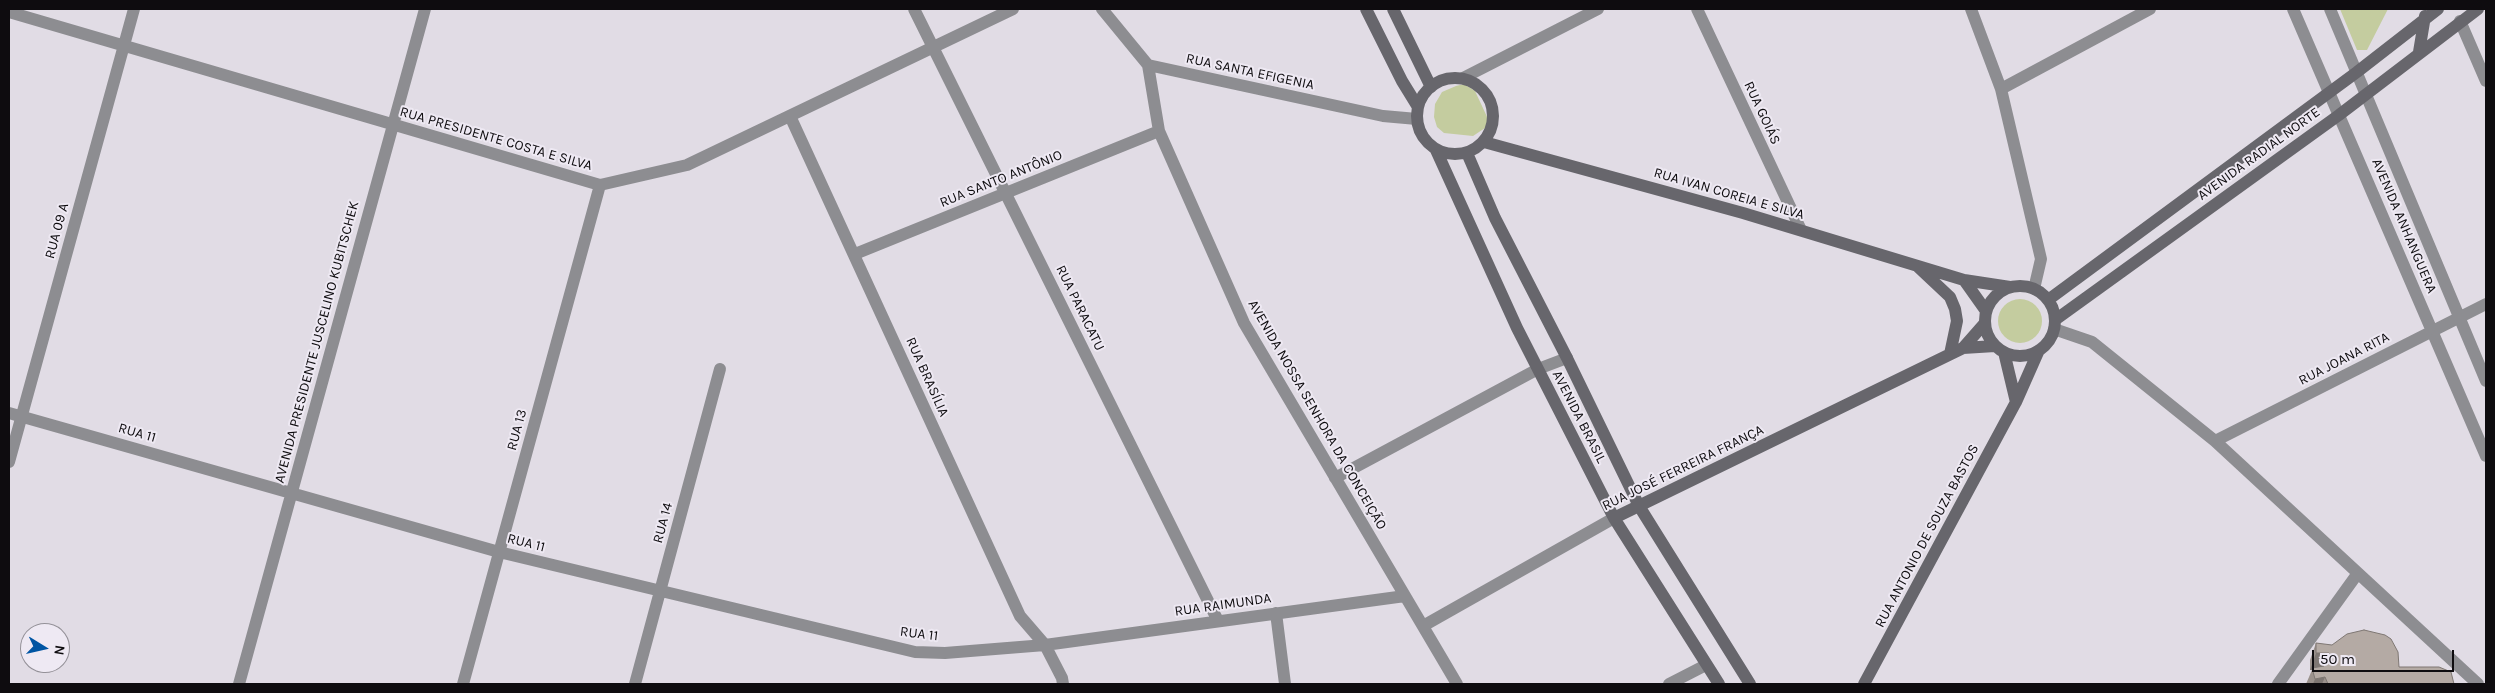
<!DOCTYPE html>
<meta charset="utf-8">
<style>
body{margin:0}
#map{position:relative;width:2495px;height:693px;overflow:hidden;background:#e1dce5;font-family:Karla,sans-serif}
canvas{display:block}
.frame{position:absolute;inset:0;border:10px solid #0e0c0f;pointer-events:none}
.north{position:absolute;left:20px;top:623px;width:50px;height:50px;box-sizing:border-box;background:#eee9f3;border:1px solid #949198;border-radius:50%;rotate:99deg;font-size:14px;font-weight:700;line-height:20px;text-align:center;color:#0e0c0f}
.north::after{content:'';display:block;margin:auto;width:18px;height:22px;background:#0055a3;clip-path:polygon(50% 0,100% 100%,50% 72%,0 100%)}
.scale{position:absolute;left:2312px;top:650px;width:142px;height:22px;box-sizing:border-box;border:2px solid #0e0c0f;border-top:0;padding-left:6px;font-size:15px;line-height:18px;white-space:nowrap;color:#0e0c0f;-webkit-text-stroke:4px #eee9f3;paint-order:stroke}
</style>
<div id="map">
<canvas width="2495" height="693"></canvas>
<div class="frame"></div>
<div class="north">N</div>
<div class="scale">50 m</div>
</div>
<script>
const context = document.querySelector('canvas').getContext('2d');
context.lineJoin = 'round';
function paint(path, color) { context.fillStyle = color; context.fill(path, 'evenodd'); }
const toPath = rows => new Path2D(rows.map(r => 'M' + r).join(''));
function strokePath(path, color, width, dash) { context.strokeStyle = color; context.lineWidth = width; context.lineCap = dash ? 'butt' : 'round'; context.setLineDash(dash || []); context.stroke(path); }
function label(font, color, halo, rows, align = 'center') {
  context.font = font + ' Karla,sans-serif'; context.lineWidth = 4; context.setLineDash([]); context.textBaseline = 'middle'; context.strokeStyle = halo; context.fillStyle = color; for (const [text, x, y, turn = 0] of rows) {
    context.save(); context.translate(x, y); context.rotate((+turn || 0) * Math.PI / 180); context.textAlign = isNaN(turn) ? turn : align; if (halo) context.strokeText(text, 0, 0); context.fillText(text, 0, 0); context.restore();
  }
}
paint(toPath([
 [2340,9,2388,9,2367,50,2357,50],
 [1464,84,1475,91,1489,121,1488,126,1473,136,1444,133,1437,127,1434,117,1435,104,1442,92,1456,86],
 '1998 321a22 22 0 1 1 44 0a22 22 0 1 1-44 0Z'
]), '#c4cc9f');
strokePath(toPath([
 [914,9,1218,621],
 [1102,9,1148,65,1383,116,1417,119],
 [1697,9,1801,230],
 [1971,9,2001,89,2041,259,2034,289],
 [2293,9,2486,456],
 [2330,9,2486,381],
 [9,12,600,185,687,165,1013,9],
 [2460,21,2486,81],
 [1148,65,1159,131,1244,323,1457,684],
 [1463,78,1598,9],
 [2001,89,2150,9],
 [790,116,1020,616,1045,645,1062,678,1063,684],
 [855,254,1159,131],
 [2054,329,2092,342,2215,441,2478,684],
 [9,413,499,552,915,652,945,653,1045,645,1405,596],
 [2215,441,2486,304],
 [9,462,134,9],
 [1335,478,1538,369,1567,358],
 [1276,613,1285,684],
 [1423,626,1614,518],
 [239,684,425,9],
 [463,684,600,185],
 [635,684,720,369],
 [1669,684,1706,665],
 [2278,684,2358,573]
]), '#8d8d91', 12);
strokePath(toPath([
 [1366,9,1402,81,1418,107],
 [1393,9,1431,87],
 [2419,52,2425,16],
 '1417 116a38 38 0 1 1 76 0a38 38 0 1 1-76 0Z',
 [1484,142,1743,213,1964,280,2010,287],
 [1436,150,1517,328,1614,518,1719,684],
 [1467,153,1495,218,1567,358,1639,506,1750,684],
 [1917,266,1950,297,1955,309,1957,321,1950,354],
 [1964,280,1986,311],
 '1985 321a35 35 0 1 1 70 0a35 35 0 1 1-70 0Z',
 [2048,300,2357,72,2438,9],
 [2055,320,2339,115,2478,9],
 [1963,348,1985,323],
 [2004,352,2016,402],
 [1614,518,1963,348,1995,346],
 [1864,684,2016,402,2039,350]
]), '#67666c', 12);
paint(toPath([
 [2316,643,2399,667,2454,684,2306,684,2312,670,2310,670,2310,660]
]), '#9b928d');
paint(toPath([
 [2316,653,2329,653,2323,670,2312,668,2312,670,2310,670],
 [2325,677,2322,684,2313,684,2315,679]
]), '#7e7773');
const building = toPath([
 [2364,630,2385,635,2391,639,2398,652,2399,667,2439,667,2451,672,2454,684,2328,684,2325,677,2315,679,2312,668,2324,666,2329,653,2316,653,2316,643,2332,645,2347,634,2364,630]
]);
paint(building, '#b4aaa4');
strokePath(building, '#7e7773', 1);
label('14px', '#0e0c0f', '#eee9f3', [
 ["RUA SANTA EFIGENIA",1250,72,12],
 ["RUA GOIÁS",1762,113,65],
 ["RUA PRESIDENTE COSTA E SILVA",496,139,16],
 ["AVENIDA RADIAL NORTE",2259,154,-36],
 ["RUA SANTO ANTÔNIO",1001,179,-22],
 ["RUA IVAN COREIA E SILVA",1729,194,16],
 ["AVENIDA ANHANGUERA",2404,226,67],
 ["RUA 09 A",57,231,-75],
 ["RUA PARACATU",1080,308,64],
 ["AVENIDA PRESIDENTE JUSCELINO KUBITSCHEK",317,342,-75],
 ["RUA JOANA RITA",2344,359,-27],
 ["RUA BRASÍLIA",927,377,66],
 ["AVENIDA NOSSA SENHORA DA CONCEIÇÃO",1317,415,60],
 ["AVENIDA BRASIL",1579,417,63],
 ["RUA 13",517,430,-75],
 ["RUA 11",137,433,16],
 ["RUA JOSÉ FERREIRA FRANÇA",1683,468,-26],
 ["RUA 14",663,523,-75],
 ["RUA ANTONIO DE SOUZA BASTOS",1927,536,-62],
 ["RUA 11",526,543,14],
 ["RUA RAIMUNDA",1223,605,-8],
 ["RUA 11",919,634,7]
]);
</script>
